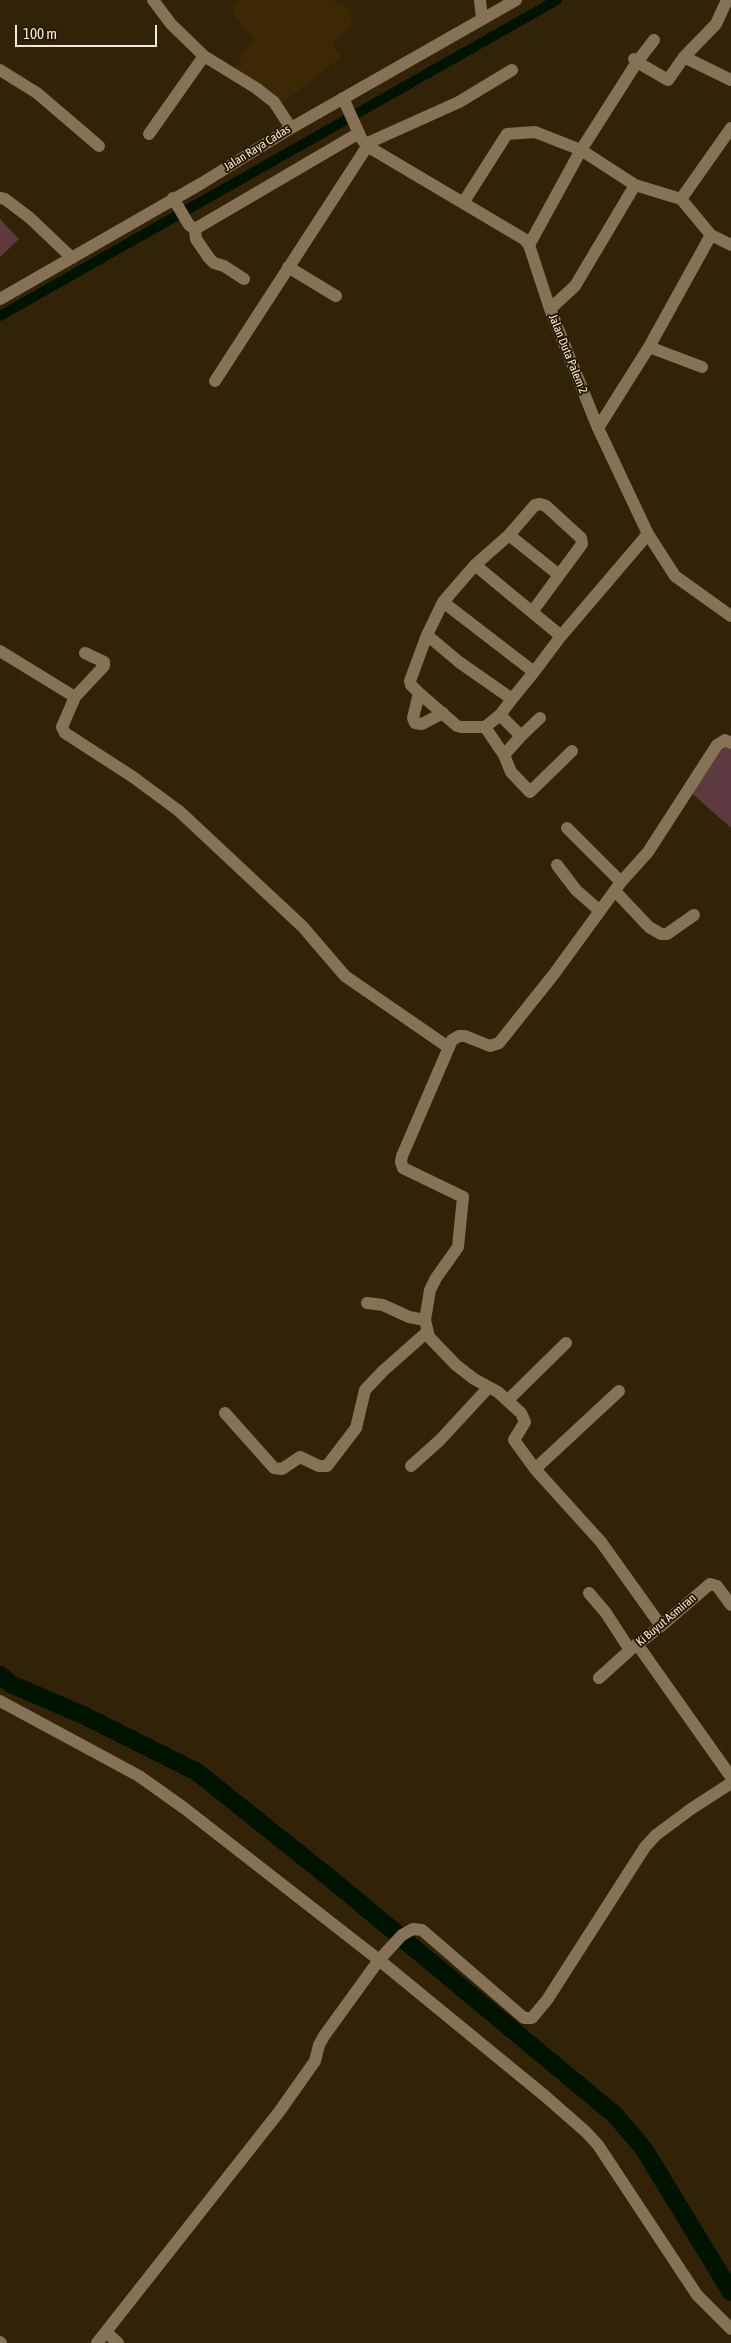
<!DOCTYPE html>
<style>
body{margin:0}
#map{position:relative;width:731px;height:2343px;overflow:hidden;background:#322207;font-family:"Asap Condensed",sans-serif}
canvas{display:block}
.scale{position:absolute;left:15px;top:25px;width:142px;height:22px;box-sizing:border-box;border:2px solid #f3e8d9;border-top:0;padding-left:6px;font-size:15px;line-height:18px;white-space:nowrap;color:#f3e8d9;-webkit-text-stroke:4px #281900;paint-order:stroke}
</style>
<div id="map">
<canvas width="731" height="2343"></canvas>
<div class="scale">100 m</div>
</div>
<script>
const context = document.querySelector('canvas').getContext('2d');
context.lineJoin = 'round';
function paint(path, color) { context.fillStyle = color; context.fill(path, 'evenodd'); }
const toPath = rows => new Path2D(rows.map(r => 'M' + r).join(''));
function strokePath(path, color, width, dash) { context.strokeStyle = color; context.lineWidth = width; context.lineCap = dash ? 'butt' : 'round'; context.setLineDash(dash || []); context.stroke(path); }
function label(font, color, halo, rows, align = 'center') {
  context.font = font + ' "Asap Condensed",sans-serif'; context.lineWidth = 4; context.setLineDash([]); context.textBaseline = 'middle'; context.strokeStyle = halo; context.fillStyle = color; for (const [text, x, y, turn = 0] of rows) {
    context.save(); context.translate(x, y); context.rotate((+turn || 0) * Math.PI / 180); context.textAlign = isNaN(turn) ? turn : align; if (halo) context.strokeText(text, 0, 0); context.fillText(text, 0, 0); context.restore();
  }
}
paint(toPath([
 [240,0,332,0,352,9,351,24,332,44,341,57,280,105,233,71,254,38,232,13]
]), '#3c2804');
paint(toPath([
 [0,219,19,239,0,257],
 [730,738,731,739,731,828,688,790]
]), '#5c3a3f');
strokePath(toPath([
 [0,316,557,0]
]), '#001301', 10);
strokePath(toPath([
 [0,1675,11,1684,85,1716,197,1772,331,1879,615,2115,644,2149,731,2292]
]), '#001301', 18);
strokePath(toPath([
 [153,0,171,24,204,56,256,88,274,102,291,128],
 [480,0,482,19],
 [654,40,637,62,668,80,684,57,716,24,727,0],
 [684,57,731,80],
 [0,70,37,93,99,146],
 [343,98,361,138,367,146,524,239,529,245,550,309,598,428,648,534,675,576,731,616],
 [149,134,204,56],
 [0,198,5,199,30,218,72,258],
 [173,198,189,225,195,229,196,239,209,258,214,263,224,266,244,279],
 [681,199,731,128],
 [463,203,507,134,535,132,581,150,635,185,681,199,711,235,731,245],
 [195,229,359,133],
 [529,245,581,150,637,62,634,59],
 [288,267,336,296],
 [0,299,202,183,291,128,516,0],
 [550,309,575,286,635,185],
 [649,347,702,367],
 [215,381,370,142,459,102,512,70],
 [598,428,649,347,711,235],
 [509,535,559,575],
 [475,565,561,636,648,534],
 [443,602,534,672,561,636],
 [427,635,459,662,512,699,534,672],
 [0,651,75,697,62,727,65,733,133,777,179,811,303,927,345,976,448,1047],
 [419,693,413,718,415,723,422,724,443,713],
 [75,697,104,666,104,662,85,653],
 [512,699,500,715,485,727,461,727,457,726,419,693,411,685,410,681,427,635,443,602,475,565,509,535,535,505,540,504,546,506,581,538,582,544,532,612],
 [500,715,521,736,504,755],
 [485,727,504,755,511,772,530,792,572,751],
 [521,736,540,718],
 [567,828,621,882],
 [557,865,576,890,600,911],
 [615,891,649,927,661,934,667,934,694,915],
 [367,1303,383,1305,409,1317,425,1320],
 [619,1391,535,1469,514,1440,525,1422,521,1413,498,1392,474,1379,456,1365,429,1337,425,1320,430,1290,436,1278,458,1247,463,1197,403,1168,401,1162,402,1156,452,1040,459,1036,465,1036,490,1046,499,1043,554,974,621,882,648,852,717,745,725,740,731,743],
 [508,1400,566,1343],
 [225,1413,274,1468,282,1469,300,1457,319,1466,327,1466,356,1428,365,1390,383,1371,427,1332],
 [411,1466,440,1440,489,1387],
 [535,1469,601,1542,661,1626],
 [589,1593,606,1613,630,1650,661,1626,710,1584,717,1586,731,1605],
 [637,1644,731,1777],
 [599,1678,630,1650],
 [0,1701,139,1776,184,1808,379,1960,545,2096,586,2132,598,2145,697,2295,731,2329],
 [107,2333,118,2343],
 [0,2342,1,2343],
 [97,2343,279,2112,315,2061,319,2045,324,2036,379,1960,402,1935,413,1929,422,1930,524,2018,532,2018,547,2000,645,1847,656,1835,691,1809,731,1783]
]), '#867256', 12);
label('12px', '#f3e8d9', '#281900', [
 ["Jalan Raya Cadas",257,148,-32],
 ["Jalan Duta Palem 2",568,354,68],
 ["Ki Buyut Asmiran",666,1620,-40]
]);
</script>
